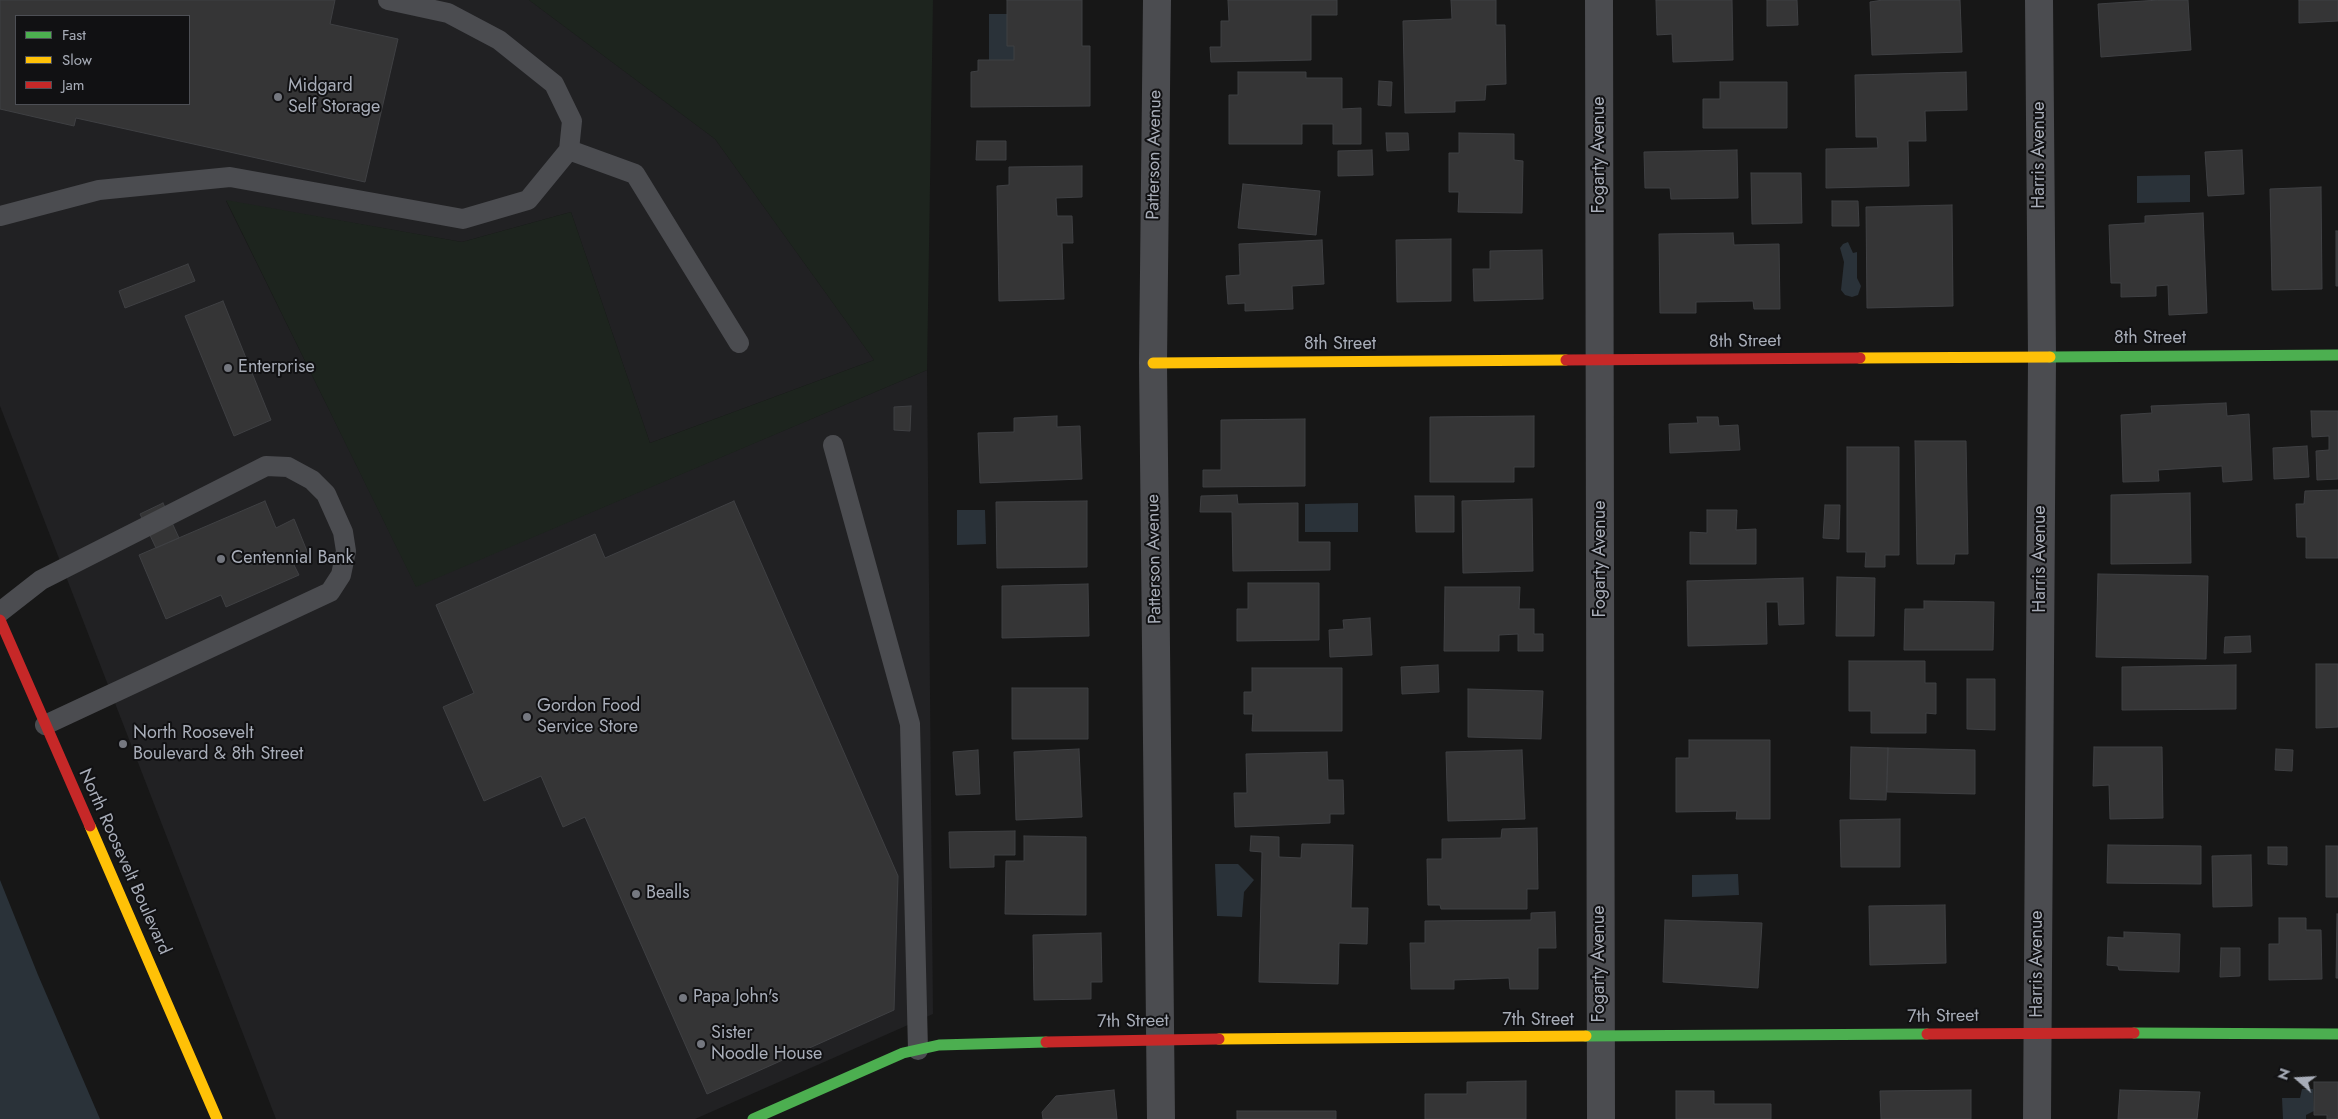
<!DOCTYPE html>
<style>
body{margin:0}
#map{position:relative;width:2338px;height:1119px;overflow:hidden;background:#171717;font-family:Jost,sans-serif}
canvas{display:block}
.legend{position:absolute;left:15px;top:15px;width:175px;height:90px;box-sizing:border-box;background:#111113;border:1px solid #4d4f55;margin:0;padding:6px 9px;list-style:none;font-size:15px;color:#a8adb8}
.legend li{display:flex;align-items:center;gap:10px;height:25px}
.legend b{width:25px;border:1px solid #4d4f55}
.north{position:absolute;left:2273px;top:1054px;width:50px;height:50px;-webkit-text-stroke:4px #111113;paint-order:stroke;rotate:289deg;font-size:14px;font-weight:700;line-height:20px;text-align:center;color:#a8adb8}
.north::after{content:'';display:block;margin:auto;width:18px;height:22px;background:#a8adb8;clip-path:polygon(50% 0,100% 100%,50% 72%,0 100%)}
</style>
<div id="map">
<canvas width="2338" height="1119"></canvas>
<ul class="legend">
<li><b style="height:6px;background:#4caf50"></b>Fast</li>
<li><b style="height:6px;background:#ffc107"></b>Slow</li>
<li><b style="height:6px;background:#c62828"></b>Jam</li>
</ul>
<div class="north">N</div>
</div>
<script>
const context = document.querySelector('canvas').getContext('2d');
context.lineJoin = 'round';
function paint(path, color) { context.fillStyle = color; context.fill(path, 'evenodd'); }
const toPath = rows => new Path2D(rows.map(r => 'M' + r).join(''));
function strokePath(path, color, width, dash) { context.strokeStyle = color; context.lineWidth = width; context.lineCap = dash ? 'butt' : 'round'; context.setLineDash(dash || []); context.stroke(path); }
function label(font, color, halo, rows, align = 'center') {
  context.font = font + ' Jost,sans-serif'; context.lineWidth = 4; context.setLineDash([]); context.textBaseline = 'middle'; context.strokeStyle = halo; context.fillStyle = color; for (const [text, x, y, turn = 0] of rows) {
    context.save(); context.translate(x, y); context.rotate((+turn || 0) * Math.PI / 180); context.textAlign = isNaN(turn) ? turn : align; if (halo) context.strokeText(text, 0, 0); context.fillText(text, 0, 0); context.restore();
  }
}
paint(toPath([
 [0,0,529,0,715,139,874,360,650,443,571,212,462,242,226,201,416,586,927,370,933,1014,695,1119,276,1119,0,406],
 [16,16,189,16,189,104,16,104]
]), '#212123');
paint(toPath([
 [529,0,933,0,927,370,416,587,226,200,462,242,571,212,650,443,874,360,715,139]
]), '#1d241e');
paint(toPath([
 [989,14,1007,14,1007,45,1014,46,1014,60,989,60],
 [2190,175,2190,202,2137,203,2137,176],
 [1848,242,1853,253,1857,252,1857,278,1861,286,1858,295,1852,297,1845,295,1841,290,1844,262,1840,248,1843,244],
 [1358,503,1358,532,1305,532,1305,504],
 [957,510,985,510,986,544,957,545],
 [1215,864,1238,864,1254,880,1244,892,1242,917,1217,916],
 [1738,874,1739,895,1692,897,1692,875],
 [0,880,38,975,100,1119,0,1119],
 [2302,1089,2313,1089,2314,1111,2306,1115,2306,1119,2283,1119,2282,1098,2300,1098]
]), '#2a3239');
const building = toPath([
 [0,0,335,0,330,24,398,39,365,182,76,118,74,126,0,109,0,0],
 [16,16,189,16,189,104,16,104,16,16],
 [1007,0,1082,0,1082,46,1090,46,1090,106,971,107,971,72,978,71,978,60,1014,60,1014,46,1007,46,1007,0],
 [1228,0,1337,0,1337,15,1311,15,1311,60,1211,62,1210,47,1221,47,1221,21,1229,21,1228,0],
 [1451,0,1496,0,1496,25,1505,25,1506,84,1486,85,1485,100,1455,101,1455,112,1405,113,1403,21,1452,19,1451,0],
 [1656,0,1732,0,1733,60,1673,62,1672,34,1657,35,1656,0],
 [1767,0,1797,0,1798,25,1767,26,1767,0],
 [1883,0,1960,0,1962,52,1872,55,1870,2,1883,0],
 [2159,0,2188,0,2191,50,2101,57,2098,4,2159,0],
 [2299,0,2338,0,2338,21,2299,23,2299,0],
 [1238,72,1306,72,1306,78,1342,78,1342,109,1361,108,1361,144,1333,144,1333,124,1302,124,1302,144,1229,144,1229,95,1238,95,1238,72],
 [1966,72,1967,110,1925,111,1926,141,1908,141,1909,186,1826,188,1826,149,1878,148,1877,137,1856,137,1855,75,1966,72],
 [1379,81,1392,82,1391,106,1378,105,1379,81],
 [1720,82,1787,82,1787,128,1703,128,1703,99,1720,99,1720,82],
 [1386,133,1408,133,1409,150,1387,151,1386,133],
 [1459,133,1514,134,1514,160,1523,161,1522,213,1458,212,1459,192,1449,192,1449,153,1459,153,1459,133],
 [977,141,1006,141,1006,160,976,160,977,141],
 [1372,150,1373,175,1338,176,1338,151,1372,150],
 [1737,150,1738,198,1671,199,1670,188,1645,188,1644,152,1737,150],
 [2242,150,2244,194,2208,196,2205,152,2242,150],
 [1082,166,1082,197,1056,198,1057,216,1072,216,1073,243,1062,243,1064,299,999,301,997,186,1009,185,1009,167,1082,166],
 [1751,173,1801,173,1802,223,1752,224,1751,173],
 [1243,184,1320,191,1316,235,1238,228,1243,184],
 [2321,187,2322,289,2272,290,2270,189,2321,187],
 [1832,201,1858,201,1859,226,1832,226,1832,201],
 [1952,205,1953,306,1867,308,1866,207,1952,205],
 [2203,213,2207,313,2169,315,2168,285,2156,286,2156,296,2121,297,2121,283,2111,283,2109,225,2145,223,2145,216,2203,213],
 [2336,231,2338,231,2338,286,2336,286,2336,231],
 [1733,233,1734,245,1779,244,1780,309,1754,309,1753,301,1696,302,1696,313,1660,313,1659,234,1733,233],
 [1451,239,1451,301,1397,302,1396,240,1451,239],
 [1322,240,1324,284,1292,286,1293,309,1245,311,1245,303,1228,304,1226,276,1240,275,1239,244,1322,240],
 [1542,250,1543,299,1474,301,1473,269,1490,269,1490,251,1542,250],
 [188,264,195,281,125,308,119,291,188,264],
 [223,301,271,420,234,436,185,316,223,301],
 [2226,403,2227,416,2249,414,2252,480,2223,482,2222,466,2158,470,2159,481,2123,482,2121,415,2152,413,2151,406,2226,403],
 [911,406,910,431,894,430,894,407,911,406],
 [2311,411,2338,411,2338,479,2317,480,2316,451,2329,450,2329,436,2312,437,2311,411],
 [1057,416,1057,427,1080,426,1082,479,980,483,978,433,1014,432,1014,418,1057,416],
 [1534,416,1534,467,1514,467,1514,482,1430,482,1430,417,1534,416],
 [1697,417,1718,417,1719,426,1738,425,1740,450,1670,453,1669,424,1698,423,1697,417],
 [1305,419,1305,486,1203,487,1203,470,1221,470,1221,420,1305,419],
 [1915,441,1966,441,1968,554,1955,554,1954,564,1917,564,1915,441],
 [2307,446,2309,477,2274,479,2273,448,2307,446],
 [1847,447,1899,447,1899,555,1885,555,1885,567,1865,567,1866,552,1847,552,1847,447],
 [2338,490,2338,558,2306,558,2306,537,2297,537,2296,504,2304,504,2305,491,2338,490],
 [2190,493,2191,563,2111,564,2111,495,2190,493],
 [1237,495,1238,504,1298,503,1298,542,1330,542,1330,570,1233,571,1232,512,1200,512,1201,496,1237,495],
 [1415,496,1454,496,1454,532,1416,532,1415,496],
 [1532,499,1533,571,1463,573,1462,501,1532,499],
 [265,501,276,528,294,519,309,556,293,563,299,575,226,607,221,595,166,619,139,555,265,501],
 [734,501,898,876,894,1010,707,1094,585,817,563,827,541,776,484,801,443,707,474,693,436,605,595,534,605,558,734,501],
 [1087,501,1087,567,997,568,996,502,1087,501],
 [163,503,179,538,156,548,140,514,163,503],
 [1825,505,1840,505,1839,539,1823,538,1825,505],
 [1707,510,1737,510,1736,530,1756,529,1756,564,1690,564,1690,532,1707,533,1707,510],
 [2098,574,2208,576,2206,659,2096,657,2098,574],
 [1837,577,1875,578,1874,636,1836,636,1837,577],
 [1803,578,1804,624,1779,625,1778,602,1766,602,1767,644,1688,646,1687,581,1803,578],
 [1248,583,1319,583,1319,640,1237,641,1237,609,1248,609,1248,583],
 [1088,584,1089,636,1002,638,1002,586,1088,584],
 [1445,587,1520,587,1519,609,1534,609,1534,634,1543,634,1543,651,1518,651,1518,634,1499,635,1499,651,1444,651,1445,587],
 [1924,601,1994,602,1993,650,1904,650,1905,609,1924,609,1924,601],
 [1370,618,1372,655,1330,657,1329,630,1344,629,1343,620,1370,618],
 [2250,636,2251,652,2224,653,2225,637,2250,636],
 [1849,661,1925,661,1925,683,1936,683,1936,714,1926,713,1926,733,1871,733,1871,711,1849,711,1849,661],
 [2316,664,2338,664,2338,727,2316,728,2316,664],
 [1438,665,1439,692,1402,694,1401,667,1438,665],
 [2236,665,2236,709,2122,710,2122,667,2236,665],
 [1252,668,1342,668,1342,731,1252,731,1253,714,1244,714,1244,692,1252,692,1252,668],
 [1967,679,1995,679,1995,730,1967,729,1967,679],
 [1012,688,1088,688,1088,739,1012,739,1012,688],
 [1468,689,1543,691,1541,739,1468,737,1468,689],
 [1689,740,1770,740,1770,819,1736,819,1737,811,1676,812,1676,758,1689,758,1689,740],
 [1851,747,1888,748,1886,800,1850,799,1851,747],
 [2094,747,2162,747,2163,818,2110,819,2109,785,2093,786,2094,747],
 [1888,748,1975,750,1975,794,1887,792,1888,748],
 [1079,749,1082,817,1016,820,1014,752,1079,749],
 [2276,749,2293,750,2292,771,2275,770,2276,749],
 [978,750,980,794,956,795,953,752,978,750],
 [1522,750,1525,819,1448,821,1446,752,1522,750],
 [1327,752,1328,780,1343,780,1344,814,1330,814,1330,823,1235,827,1234,793,1247,793,1246,754,1327,752],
 [1900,819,1900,867,1841,867,1840,820,1900,819],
 [1537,828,1538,889,1527,889,1527,909,1441,909,1440,905,1428,905,1427,859,1442,859,1442,839,1501,838,1502,829,1537,828],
 [1015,831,1015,855,994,855,994,867,950,868,949,832,1015,831],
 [1024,836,1086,837,1086,915,1005,914,1006,861,1024,861,1024,836],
 [1251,836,1279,837,1279,857,1301,858,1302,844,1353,845,1351,908,1368,908,1367,944,1339,943,1338,984,1259,982,1262,852,1250,851,1251,836],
 [2108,845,2201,846,2201,884,2107,883,2108,845],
 [2326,846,2338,846,2338,897,2326,897,2326,846],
 [2268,847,2287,847,2287,865,2268,864,2268,847],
 [2251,855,2252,906,2213,907,2212,856,2251,855],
 [1945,905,1946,963,1870,965,1869,906,1945,905],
 [1555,912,1556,948,1538,948,1538,989,1510,989,1509,978,1454,980,1454,989,1411,989,1410,943,1425,943,1425,921,1531,920,1531,913,1555,912],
 [2337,914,2338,914,2338,978,2336,978,2337,914],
 [2279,918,2306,918,2306,930,2321,930,2322,979,2269,980,2269,944,2279,944,2279,918],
 [1665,920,1762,923,1758,988,1663,982,1665,920],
 [2124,932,2180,934,2179,972,2119,970,2118,966,2107,965,2108,937,2124,938,2124,932],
 [1101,933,1102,982,1091,982,1091,999,1034,1000,1033,935,1101,933],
 [2221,948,2240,948,2240,976,2220,977,2221,948],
 [1526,1081,1526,1119,1425,1119,1425,1094,1467,1094,1467,1082,1526,1081],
 [2314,1082,2338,1082,2338,1119,2327,1119,2327,1115,2314,1115,2314,1082],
 [1114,1090,1117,1119,1043,1119,1042,1112,1056,1096,1114,1090],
 [1971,1090,1971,1119,1881,1119,1880,1091,1971,1090],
 [2120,1090,2200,1092,2197,1119,2118,1119,2120,1090],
 [1676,1091,1714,1091,1714,1104,1771,1104,1771,1119,1676,1119,1676,1091],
 [1237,1111,1336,1111,1336,1119,1237,1119,1237,1111]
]);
paint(building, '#353536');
strokePath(building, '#3f4043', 1);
strokePath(toPath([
 [569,150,635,174,739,343],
 [0,216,99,190,230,177,463,219,528,200,569,150,572,121,554,84,499,40,448,13,388,0],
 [833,445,910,724,918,1050],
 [0,612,41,580,266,466,288,467,312,480,326,494,343,532,346,551,341,575,330,592,45,725]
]), '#4b4c50', 20);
strokePath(toPath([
 [1157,0,1153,363,1161,1119],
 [1599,0,1601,1119],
 [2037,1119,2042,357,2039,0]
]), '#4b4c50', 28);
strokePath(toPath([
 [2050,357,2338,355],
 [2134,1033,2338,1034],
 [1586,1036,1927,1034],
 [753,1119,903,1053,939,1045,1046,1042]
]), '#4caf50', 11);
strokePath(toPath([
 [1860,358,2050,357],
 [1153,363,1566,360],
 [90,826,217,1119],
 [1219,1039,1586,1036]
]), '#ffc107', 11);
strokePath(toPath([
 [1566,360,1860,358],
 [0,620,90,826],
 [1927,1034,2134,1033],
 [1046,1042,1219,1039]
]), '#c62828', 11);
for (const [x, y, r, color] of [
 [278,97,5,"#757880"],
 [228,368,5,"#757880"],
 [221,559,5,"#757880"],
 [527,717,5,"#757880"],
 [123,744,5,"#757880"],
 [636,894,5,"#757880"],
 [683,998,5,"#757880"],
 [701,1044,5,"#757880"]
]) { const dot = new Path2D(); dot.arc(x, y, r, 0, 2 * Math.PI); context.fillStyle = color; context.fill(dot); strokePath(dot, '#111113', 2); }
label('18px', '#a8adb8', '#111113', [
 ["Midgard",288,87],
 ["Self Storage",288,108],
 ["Enterprise",238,368],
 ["Centennial Bank",231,559],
 ["Gordon Food",537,707],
 ["Service Store",537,728],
 ["North Roosevelt",133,734],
 ["Boulevard & 8th Street",133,755],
 ["Bealls",646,894],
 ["Papa John's",693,998],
 ["Sister",711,1034],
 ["Noodle House",711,1055]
], 'left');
label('18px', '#a8adb8', '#111113', [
 ["Patterson Avenue",1155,155,-89],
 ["Fogarty Avenue",1600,155,-90],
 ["Harris Avenue",2040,155,-90],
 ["8th Street",2150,339],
 ["8th Street",1745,342,-1],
 ["8th Street",1340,345],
 ["Patterson Avenue",1155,559,-91],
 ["Fogarty Avenue",1601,559,-90],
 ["Harris Avenue",2041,559,-90],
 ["North Roosevelt Boulevard",124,862,66],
 ["Fogarty Avenue",1600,964,-90],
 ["Harris Avenue",2038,964,-90],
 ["7th Street",1943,1017,-1],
 ["7th Street",1538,1021],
 ["7th Street",1133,1022,-1]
]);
</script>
